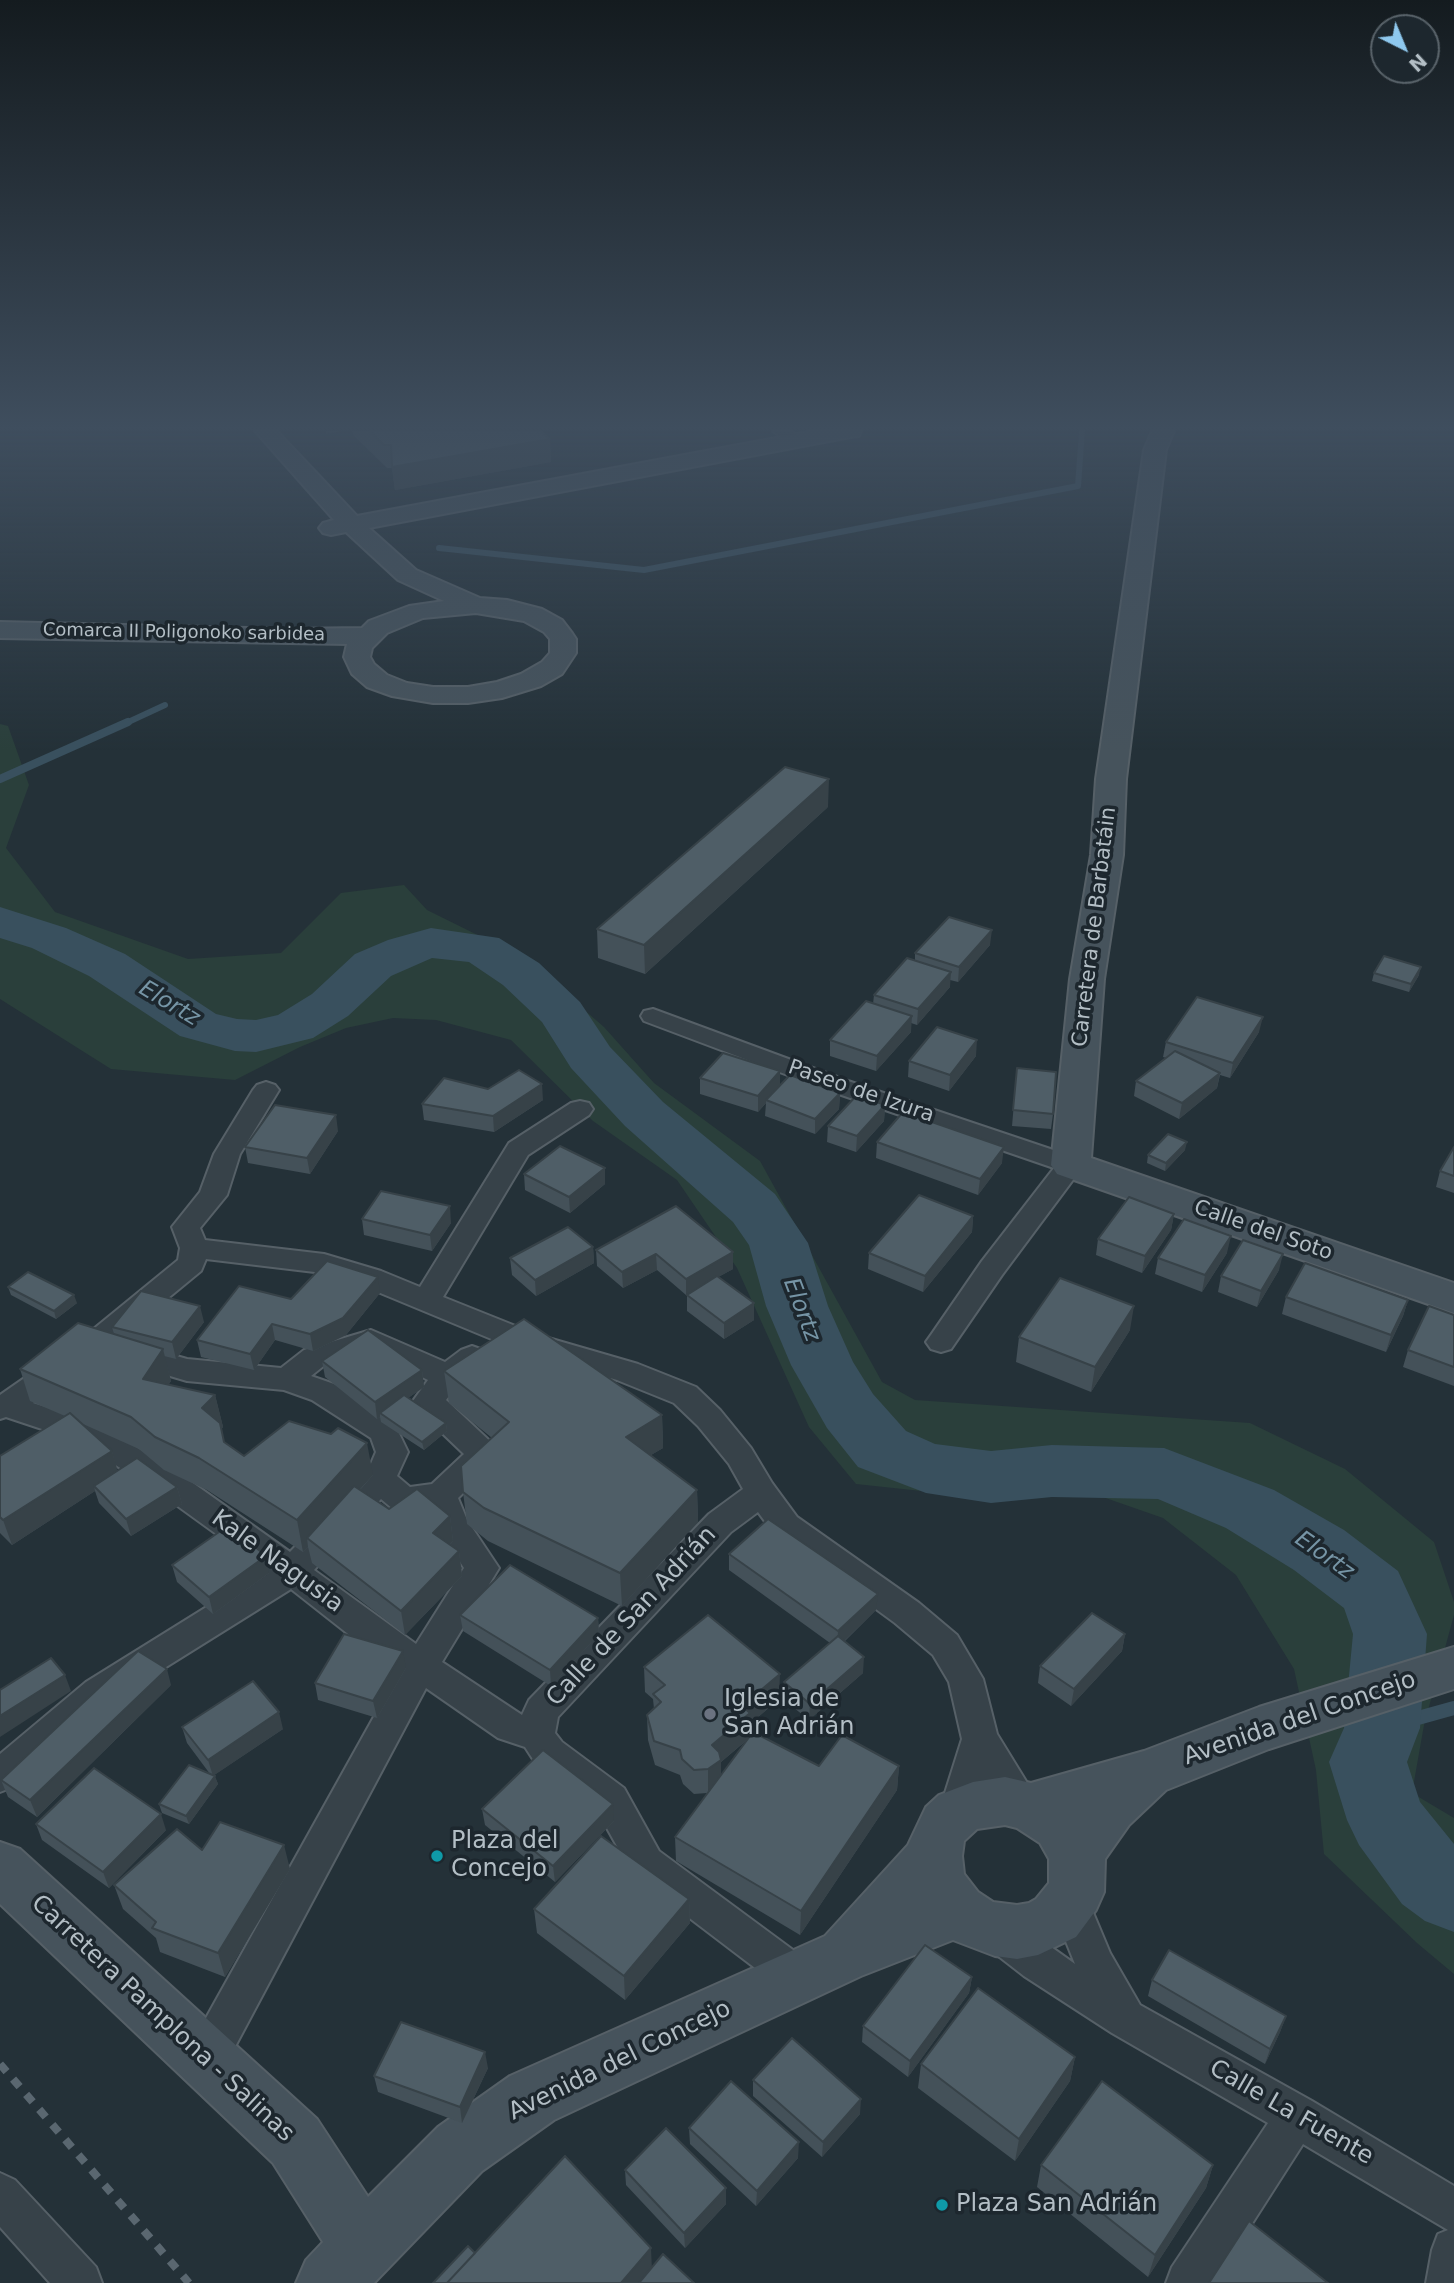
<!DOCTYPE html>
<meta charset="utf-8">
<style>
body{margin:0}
#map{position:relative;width:1454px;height:2283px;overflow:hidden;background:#243138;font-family:"DejaVu Sans",sans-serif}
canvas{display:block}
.north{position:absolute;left:1370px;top:14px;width:70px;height:70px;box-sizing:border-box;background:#1d272e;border:2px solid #59636a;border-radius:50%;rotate:137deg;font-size:19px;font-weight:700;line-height:28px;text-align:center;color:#b3bec5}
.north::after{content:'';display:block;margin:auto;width:24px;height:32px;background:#8ec8ee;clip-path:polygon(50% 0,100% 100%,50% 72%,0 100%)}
</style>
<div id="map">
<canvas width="1454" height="2283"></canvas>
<div class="north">N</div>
</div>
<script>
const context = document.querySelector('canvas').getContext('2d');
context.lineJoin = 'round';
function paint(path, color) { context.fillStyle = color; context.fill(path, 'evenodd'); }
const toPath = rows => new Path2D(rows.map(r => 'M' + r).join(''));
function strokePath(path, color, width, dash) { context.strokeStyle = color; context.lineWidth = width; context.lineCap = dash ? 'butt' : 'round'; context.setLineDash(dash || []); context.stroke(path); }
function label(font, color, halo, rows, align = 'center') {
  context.font = font + ' "DejaVu Sans",sans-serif'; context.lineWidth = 7; context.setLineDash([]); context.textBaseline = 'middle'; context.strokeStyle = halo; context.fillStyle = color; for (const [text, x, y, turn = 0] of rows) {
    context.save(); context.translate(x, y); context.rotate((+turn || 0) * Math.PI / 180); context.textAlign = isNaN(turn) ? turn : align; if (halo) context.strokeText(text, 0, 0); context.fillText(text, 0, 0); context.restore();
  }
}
paint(toPath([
 [0,724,8,726,29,785,6,848,55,912,188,959,281,953,341,893,404,885,427,910,524,958,604,1027,654,1083,760,1161,882,1382,915,1400,1250,1423,1345,1469,1434,1542,1454,1602,1454,1615,1424,1725,1412,1793,1454,1818,1454,1974,1417,1943,1324,1854,1316,1770,1294,1669,1236,1575,1163,1518,1097,1495,987,1498,856,1484,809,1427,737,1268,677,1180,593,1121,511,1040,436,1020,393,1018,346,1028,300,1047,235,1080,111,1069,0,999]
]), '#2a3f3b');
strokePath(toPath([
 [439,548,644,570,1078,486,1082,431],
 [124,724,165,705]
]), '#39505e', 6);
strokePath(toPath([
 [0,779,128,722]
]), '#39505e', 8);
strokePath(toPath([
 [1382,1728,1454,1708]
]), '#39505e', 14);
paint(toPath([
 [0,907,66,928,125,954,216,1014,237,1019,256,1020,278,1015,312,994,355,954,388,940,431,928,499,938,539,963,580,1002,610,1047,663,1102,775,1194,808,1243,828,1306,853,1362,873,1394,906,1431,935,1444,991,1451,1052,1445,1164,1448,1274,1490,1344,1530,1398,1571,1427,1634,1420,1728,1407,1762,1420,1802,1454,1844,1454,1932,1425,1921,1402,1904,1359,1845,1347,1820,1329,1762,1344,1728,1353,1634,1344,1608,1294,1570,1226,1528,1158,1499,1052,1497,991,1503,926,1493,858,1467,827,1428,791,1365,766,1306,749,1245,733,1222,625,1126,571,1068,542,1022,503,985,469,962,432,958,391,976,348,1016,313,1038,256,1052,235,1051,180,1036,89,976,32,948,0,938,0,907]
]), '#39505e');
const street = toPath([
 [773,431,791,431,804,442,802,445,792,445,773,431],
 [653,1009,848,1081,1080,1159,1084,1165,1002,1275,951,1349,941,1352,931,1349,926,1342,931,1335,982,1261,1054,1168,830,1091,644,1021,641,1016,644,1011,653,1009],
 [266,1082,275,1085,279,1090,240,1154,227,1195,200,1228,205,1240,324,1254,381,1271,420,1287,509,1143,571,1103,580,1101,589,1103,593,1109,589,1115,528,1155,443,1297,538,1335,638,1364,696,1387,720,1410,751,1448,772,1483,797,1517,919,1603,957,1635,983,1679,997,1734,1040,1804,1035,1816,1022,1820,1009,1816,986,1780,971,1824,958,1829,945,1824,939,1812,962,1739,949,1682,933,1655,895,1623,775,1535,758,1512,731,1532,558,1717,555,1733,562,1742,624,1788,659,1851,812,1964,818,1977,812,1990,798,1996,784,1990,633,1875,598,1812,536,1764,525,1747,498,1738,426,1688,221,2073,206,2079,191,2073,185,2059,191,2045,400,1670,357,1641,291,1589,110,1702,13,1787,0,1792,0,1754,86,1682,266,1570,161,1494,78,1441,6,1417,0,1419,0,1395,85,1336,178,1260,180,1248,172,1227,200,1192,214,1154,253,1090,257,1085,266,1082],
 [206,1259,323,1273,361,1285,518,1350,617,1380,674,1403,698,1426,729,1464,743,1489,709,1514,529,1700,522,1715,442,1662,499,1568,467,1520,458,1498,495,1462,500,1454,495,1446,446,1400,458,1384,483,1364,487,1357,483,1350,472,1346,461,1350,445,1362,371,1330,304,1350,281,1368,187,1359,134,1344,123,1348,119,1355,123,1362,187,1381,284,1390,312,1400,371,1438,376,1452,367,1473,290,1552,183,1476,100,1425,33,1403,105,1350,201,1271,206,1259],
 [369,1351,428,1380,413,1401,417,1409,464,1454,432,1484,410,1487,397,1476,408,1452,394,1423,334,1384,311,1376,326,1364,369,1351],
 [381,1499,393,1509,404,1512,430,1509,442,1534,464,1568,416,1644,314,1570,381,1499],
 [1070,1886,1084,1891,1110,1953,1140,2005,1312,2101,1454,2186,1454,2283,1426,2283,1432,2250,1438,2234,1448,2230,1303,2144,1214,2283,1166,2283,1172,2267,1268,2123,1112,2033,1024,1976,988,1948,982,1935,988,1922,1002,1917,1016,1922,1075,1964,1051,1904,1056,1891,1070,1886],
 [0,2173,15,2180,96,2267,102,2283,50,2283,0,2227,0,2173]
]);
const secondary = toPath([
 [255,431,277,431,357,516,813,431,861,431,859,436,851,437,369,528,416,570,480,598,507,600,542,609,562,620,572,633,576,639,576,653,562,674,541,686,502,698,468,703,433,703,392,696,367,687,352,674,344,657,347,644,0,638,0,622,288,629,362,628,369,621,409,606,444,601,398,580,346,532,331,535,323,533,319,528,323,523,334,520,255,431],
 [476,613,524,621,544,632,550,639,550,653,542,662,521,674,497,682,468,687,433,687,407,683,387,675,374,664,370,657,372,648,387,633,423,618,476,613],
 [1152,431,1174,431,1166,450,1126,779,1123,855,1104,979,1091,1158,1454,1283,1454,1313,1057,1174,1051,1165,1070,979,1091,855,1096,779,1144,450,1152,431],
 [1454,1647,1454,1689,1269,1749,1166,1790,1129,1825,1105,1859,1104,1892,1096,1910,1076,1937,1038,1955,1017,1959,995,1956,953,1940,861,1976,554,2120,482,2171,374,2283,296,2283,306,2260,323,2242,273,2163,0,1904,0,1842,20,1849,317,2119,368,2197,438,2127,510,2076,825,1936,908,1845,926,1807,939,1795,973,1782,1005,1777,1031,1783,1144,1751,1259,1707,1454,1647],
 [1005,1825,1017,1828,1040,1843,1049,1859,1049,1883,1036,1899,1029,1903,1017,1905,993,1902,978,1892,964,1874,962,1856,964,1841,977,1829,1005,1825]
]);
strokePath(street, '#566067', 4);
strokePath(secondary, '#566067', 4);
paint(street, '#374249');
paint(secondary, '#46535c');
strokePath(toPath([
 [0,2064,189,2283]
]), '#5a6770', 8, [10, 10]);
paint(toPath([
 [352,431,541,431,550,439,551,462,395,490,392,468,387,468,353,435],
 [828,807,645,974,598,958,597,929],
 [990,945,958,982,950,980,950,987,917,1025,911,1023,911,1032,876,1071,830,1056,830,1040,873,1004,874,995,915,961,915,953],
 [1374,973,1419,975,1409,992,1372,981],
 [1259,1032,1230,1078,1220,1075,1217,1088,1179,1119,1134,1096,1136,1081,1166,1058,1163,1057,1166,1042],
 [976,1056,949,1091,908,1077,909,1061],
 [1017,1068,1053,1114,1051,1129,1012,1126],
 [700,1078,840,1093,839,1109,815,1134,765,1116,766,1103,758,1112,700,1094],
 [488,1089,543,1100,494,1132,424,1120,422,1104],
 [885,1105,884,1121,856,1152,827,1142,828,1126],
 [338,1131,310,1174,248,1163,245,1147],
 [877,1142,1002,1163,978,1195,876,1158],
 [1454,1147,1454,1193,1436,1187,1440,1171],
 [1185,1150,1165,1171,1147,1163,1148,1155],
 [605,1168,605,1184,570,1213,525,1190,524,1174],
 [676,1206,733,1269,718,1277,754,1303,754,1320,724,1339,687,1311,687,1295,686,1295,657,1270,623,1288,597,1266,596,1250],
 [1174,1214,1171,1230,1142,1273,1096,1255,1098,1239],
 [973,1216,972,1232,923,1292,868,1269,869,1253],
 [362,1219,451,1223,432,1251,364,1235],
 [593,1247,594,1263,536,1296,512,1275,510,1258],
 [1227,1253,1202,1292,1155,1274,1158,1258],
 [1279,1270,1257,1307,1218,1292,1221,1276],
 [8,1287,77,1303,56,1319,11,1295],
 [380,1293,346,1335,313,1351,275,1340,254,1370,201,1357,197,1340,291,1299],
 [1286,1297,1408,1300,1403,1316,1386,1352,1282,1314],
 [1454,1315,1454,1386,1403,1367,1408,1350],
 [204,1322,176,1359,164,1356,171,1381,168,1385,215,1395,223,1427,221,1429,224,1442,244,1456,373,1475,360,1490,389,1509,450,1516,453,1541,450,1545,459,1551,462,1576,405,1635,312,1563,308,1547,303,1552,207,1490,164,1470,139,1449,83,1424,112,1451,117,1471,177,1487,182,1504,131,1536,99,1503,95,1491,12,1545,0,1533,0,1456,65,1416,30,1401,20,1369,114,1334,112,1327],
 [1130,1330,1091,1392,1016,1362,1019,1337],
 [322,1361,422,1370,424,1387,408,1398,446,1423,447,1431,424,1450,381,1422,380,1417,377,1419,325,1377],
 [444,1371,662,1415,663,1448,651,1455,697,1490,698,1522,622,1606,488,1541,467,1524,463,1492,492,1438,449,1403],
 [729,1554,876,1610,845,1641,863,1673,809,1720,783,1699,784,1682,830,1643,729,1570],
 [172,1565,269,1573,213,1614,177,1582],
 [460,1615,598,1618,599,1634,551,1686,463,1631],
 [1125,1634,1122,1651,1071,1706,1038,1683,1040,1666],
 [644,1667,779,1699,750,1724,750,1736,819,1766,899,1766,897,1790,800,1935,676,1861,675,1837,707,1793,694,1794,683,1784,680,1775,655,1765,648,1740,647,1715,654,1709,653,1699,645,1692],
 [747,1740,721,1775,721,1762],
 [406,1668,377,1718,318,1700,315,1683],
 [171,1685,37,1817,8,1797,1,1780],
 [182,1727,283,1729,214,1775,218,1784,189,1824,162,1813,159,1804,210,1774,187,1743],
 [482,1809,614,1821,555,1882,485,1825],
 [36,1824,166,1830,109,1888,42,1840],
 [202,1850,290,1869,225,1977,160,1952,156,1938,123,1909,114,1885],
 [689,1899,690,1923,625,2000,537,1933,534,1909],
 [972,1977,969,1993,908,2077,862,2042,863,2026],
 [1152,1980,1286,2016,1280,2032,1265,2064,1148,1996],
 [1075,2057,1070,2081,1015,2161,918,2088,921,2064],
 [488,2068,462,2123,378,2092,374,2076],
 [753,2080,860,2114,822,2157,753,2096],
 [689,2128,798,2158,756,2206,690,2144],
 [1041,2165,1213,2165,1206,2188,1148,2277,1037,2187],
 [625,2170,726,2204,685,2248,626,2185]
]), '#445159');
paint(toPath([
 [326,431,341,431,326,434],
 [550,439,551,462,395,490,392,467],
 [829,779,828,807,645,974,644,945],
 [992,930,990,945,958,982,959,967],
 [1421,967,1419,975,1409,992,1411,984],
 [951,972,950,987,917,1025,918,1009],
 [912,1016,911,1032,876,1071,877,1056],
 [1263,1017,1259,1032,1230,1078,1233,1063],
 [977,1040,976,1056,949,1091,950,1075],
 [780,1071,780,1087,766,1100,766,1103,758,1112,758,1096],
 [1220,1073,1217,1088,1179,1119,1182,1103],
 [542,1084,543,1100,494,1132,493,1116],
 [840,1093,839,1109,815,1134,815,1119],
 [885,1105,884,1121,856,1152,857,1136],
 [336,1115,338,1131,310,1174,307,1158],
 [1187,1142,1185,1150,1165,1171,1166,1163],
 [1004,1147,1002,1163,978,1195,980,1179],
 [605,1168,605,1184,570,1213,569,1197],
 [450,1206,451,1223,432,1251,430,1235],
 [1174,1214,1171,1230,1142,1273,1145,1256],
 [973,1216,972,1232,923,1292,925,1276],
 [1231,1236,1227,1253,1202,1292,1205,1275],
 [593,1247,594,1263,536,1296,535,1280],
 [733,1252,733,1269,686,1295,686,1279],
 [656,1254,657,1270,623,1288,622,1272],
 [1283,1254,1279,1270,1257,1307,1261,1291],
 [378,1277,380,1293,346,1335,313,1351,310,1334],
 [74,1295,77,1303,56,1319,54,1311],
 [1408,1300,1403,1316,1386,1352,1391,1335],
 [754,1303,754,1320,724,1339,724,1323],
 [200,1306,204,1322,176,1359,172,1342],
 [1134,1306,1130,1330,1091,1392,1095,1367],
 [272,1324,275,1340,254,1370,250,1354],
 [163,1349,171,1381,151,1411,143,1379],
 [422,1370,424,1387,383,1415,380,1413,380,1417,377,1419,375,1402],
 [215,1395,223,1427,221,1429,202,1408],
 [662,1415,663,1448,627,1469,626,1437],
 [446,1423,447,1431,424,1450,422,1442],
 [367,1443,373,1475,312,1542,307,1538,308,1547,303,1552,297,1520],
 [112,1451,119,1476,94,1486,95,1491,12,1545,3,1520],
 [177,1487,182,1504,131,1536,126,1519],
 [697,1490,698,1522,622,1606,620,1573],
 [450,1516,453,1541,437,1558,433,1533],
 [459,1551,462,1576,405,1635,401,1611],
 [266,1556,269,1573,213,1614,209,1597],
 [878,1594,876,1610,837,1648,838,1631],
 [598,1618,599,1634,551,1686,550,1670],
 [1125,1634,1122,1651,1071,1706,1074,1689],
 [403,1651,406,1668,377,1718,373,1701],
 [864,1657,863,1673,809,1720,810,1704],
 [167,1669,171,1685,37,1817,30,1800],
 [780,1674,779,1699,750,1724,750,1737,721,1762,721,1784,708,1793,708,1769,712,1745,742,1706],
 [65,1675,71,1691,0,1737,0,1716],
 [279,1712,283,1729,213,1776,208,1760],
 [899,1766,897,1790,800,1935,801,1911],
 [215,1776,218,1784,189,1824,186,1816],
 [613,1804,614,1821,555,1882,553,1866],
 [161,1814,166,1830,109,1888,103,1872],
 [284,1845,290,1869,225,1977,218,1953],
 [689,1899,690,1923,625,2000,624,1976],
 [972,1977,969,1993,908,2077,910,2061],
 [1286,2016,1280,2032,1265,2064,1270,2049],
 [485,2052,488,2068,462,2123,460,2107],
 [1075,2057,1070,2081,1015,2161,1019,2139],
 [861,2099,860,2114,822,2157,823,2142],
 [799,2142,798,2158,756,2206,757,2191],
 [1213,2165,1206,2188,1148,2277,1155,2255],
 [726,2188,726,2204,685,2248,684,2233],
 [651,2248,652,2270,642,2283,621,2283]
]), '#374248');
const building = toPath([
 [370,431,541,431,550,439,392,467,391,445,384,445,370,431],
 [785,767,829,779,644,945,597,929,785,767],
 [949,917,992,930,959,967,915,953,949,917],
 [1384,956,1421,967,1411,984,1374,973,1384,956],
 [907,958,951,972,918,1009,874,995,907,958],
 [1197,997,1263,1017,1233,1063,1166,1042,1197,997],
 [866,1001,912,1016,877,1056,830,1040,866,1001],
 [937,1027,977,1040,950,1075,909,1061,937,1027],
 [1175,1051,1220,1073,1182,1103,1136,1081,1175,1051],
 [723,1053,780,1071,758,1096,700,1078,723,1053],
 [1017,1068,1056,1072,1053,1114,1013,1110,1017,1068],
 [519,1070,542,1084,493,1116,422,1104,444,1078,488,1089,519,1070],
 [790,1075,840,1093,815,1119,766,1100,790,1075],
 [857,1095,885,1105,857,1136,828,1126,857,1095],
 [275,1105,336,1115,307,1158,245,1147,275,1105],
 [903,1112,1004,1147,980,1179,877,1142,903,1112],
 [1168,1134,1187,1142,1166,1163,1148,1155,1168,1134],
 [560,1146,605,1168,569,1197,524,1174,560,1146],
 [1454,1147,1454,1176,1440,1171,1454,1147],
 [381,1191,450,1206,430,1235,362,1219,381,1191],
 [919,1195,973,1216,925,1276,869,1253,919,1195],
 [1129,1197,1174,1214,1145,1256,1098,1239,1129,1197],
 [676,1206,733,1252,686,1279,656,1254,622,1272,596,1250,676,1206],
 [1184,1219,1231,1236,1205,1275,1158,1258,1184,1219],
 [568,1227,593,1247,535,1280,510,1258,568,1227],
 [1243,1240,1283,1254,1261,1291,1221,1276,1243,1240],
 [327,1261,378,1277,343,1318,310,1334,272,1324,250,1354,197,1340,239,1286,291,1299,327,1261],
 [1305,1263,1408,1300,1391,1335,1286,1297,1305,1263],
 [28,1272,74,1295,54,1311,8,1287,28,1272],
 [717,1276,754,1303,724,1323,687,1295,717,1276],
 [1060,1278,1134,1306,1095,1367,1019,1337,1060,1278],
 [141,1291,200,1306,172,1342,112,1327,141,1291],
 [1429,1306,1454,1315,1454,1367,1408,1350,1429,1306],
 [524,1319,662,1415,626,1437,697,1490,620,1573,484,1508,463,1492,461,1466,509,1422,444,1371,524,1319],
 [78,1323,163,1349,143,1379,215,1395,202,1408,220,1423,224,1442,244,1456,289,1421,331,1434,338,1428,367,1443,297,1520,199,1458,155,1437,131,1417,20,1369,78,1323],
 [368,1330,422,1370,375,1402,322,1361,368,1330],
 [404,1395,446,1423,422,1442,380,1413,404,1395],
 [70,1413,112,1451,3,1520,0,1517,0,1456,70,1413],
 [137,1458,177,1487,126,1519,94,1486,137,1458],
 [354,1486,389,1509,417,1489,450,1516,433,1533,459,1551,401,1611,307,1538,354,1486],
 [768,1519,878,1594,838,1631,729,1554,768,1519],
 [229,1525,266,1556,209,1597,172,1565,229,1525],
 [510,1565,598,1618,550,1670,460,1615,510,1565],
 [1092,1613,1125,1634,1074,1689,1040,1666,1092,1613],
 [708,1615,780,1674,742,1706,750,1713,712,1745,719,1752,721,1760,708,1769,694,1770,682,1759,680,1750,654,1741,647,1715,661,1702,653,1694,665,1685,644,1667,708,1615],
 [344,1634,403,1651,373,1701,315,1683,344,1634],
 [838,1636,864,1657,810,1704,784,1682,838,1636],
 [138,1651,167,1669,30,1800,1,1780,138,1651],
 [51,1658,65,1675,0,1716,0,1690,51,1658],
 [253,1681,279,1712,208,1760,182,1727,253,1681],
 [753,1732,819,1766,842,1735,899,1766,801,1911,675,1837,753,1732],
 [543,1750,613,1804,553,1866,482,1809,543,1750],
 [189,1765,215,1776,186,1816,159,1804,189,1765],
 [94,1768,161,1814,103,1872,36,1824,94,1768],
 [220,1822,284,1845,218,1953,152,1928,156,1922,114,1885,177,1829,202,1850,220,1822],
 [601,1836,689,1899,624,1976,534,1909,601,1836],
 [925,1945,972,1977,910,2061,863,2026,925,1945],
 [1169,1950,1286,2016,1270,2049,1152,1980,1169,1950],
 [978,1988,1075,2057,1019,2139,921,2064,978,1988],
 [401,2022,485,2052,460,2107,374,2076,401,2022],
 [792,2038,861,2099,823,2142,753,2080,792,2038],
 [731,2081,799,2142,757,2191,689,2128,731,2081],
 [1102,2081,1213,2165,1155,2255,1041,2165,1102,2081],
 [666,2128,726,2188,684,2233,625,2170,666,2128],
 [565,2156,651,2248,621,2283,447,2283,565,2156],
 [1249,2221,1328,2283,1209,2283,1249,2221],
 [468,2246,475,2253,447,2283,433,2283,468,2246],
 [663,2254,694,2283,639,2283,663,2254]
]);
paint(building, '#4f5e67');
strokePath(building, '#374248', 2);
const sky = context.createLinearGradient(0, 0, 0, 751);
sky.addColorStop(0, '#141b1f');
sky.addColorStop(0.57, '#3f4e5e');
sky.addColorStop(1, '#3f4e5e00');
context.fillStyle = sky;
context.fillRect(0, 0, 1454, 751);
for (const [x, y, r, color] of [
 [710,1714,7,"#6b7280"],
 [437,1856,7,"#0f9aa8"],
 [942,2205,7,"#0f9aa8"]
]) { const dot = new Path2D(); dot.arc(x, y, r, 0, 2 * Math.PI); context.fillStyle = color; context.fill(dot); strokePath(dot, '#1d272e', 2.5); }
label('18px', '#b3bec5', '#1d272e', [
 ["Comarca II Poligonoko sarbidea",184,633,1]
]);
label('21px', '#b3bec5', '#1d272e', [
 ["Carretera de Barbatáin",1095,927,-83],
 ["Paseo de Izura",861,1092,19],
 ["Calle del Soto",1263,1231,19]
]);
label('italic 23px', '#7695a6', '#1d272e', [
 ["Elortz",169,1004,31],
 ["Elortz",801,1310,69],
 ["Elortz",1324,1556,35]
]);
label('24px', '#b3bec5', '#1d272e', [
 ["Kale Nagusia",277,1562,36],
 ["Calle de San Adrián",632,1617,-47],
 ["Avenida del Concejo",1300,1719,-19],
 ["Carretera Pamplona - Salinas",162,2019,43],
 ["Avenida del Concejo",620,2061,-26],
 ["Calle La Fuente",1291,2113,30]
]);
label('24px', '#b3bec5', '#1d272e', [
 ["Iglesia de",724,1700],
 ["San Adrián",724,1728],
 ["Plaza del",451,1842],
 ["Concejo",451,1870],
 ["Plaza San Adrián",956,2205]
], 'left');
</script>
